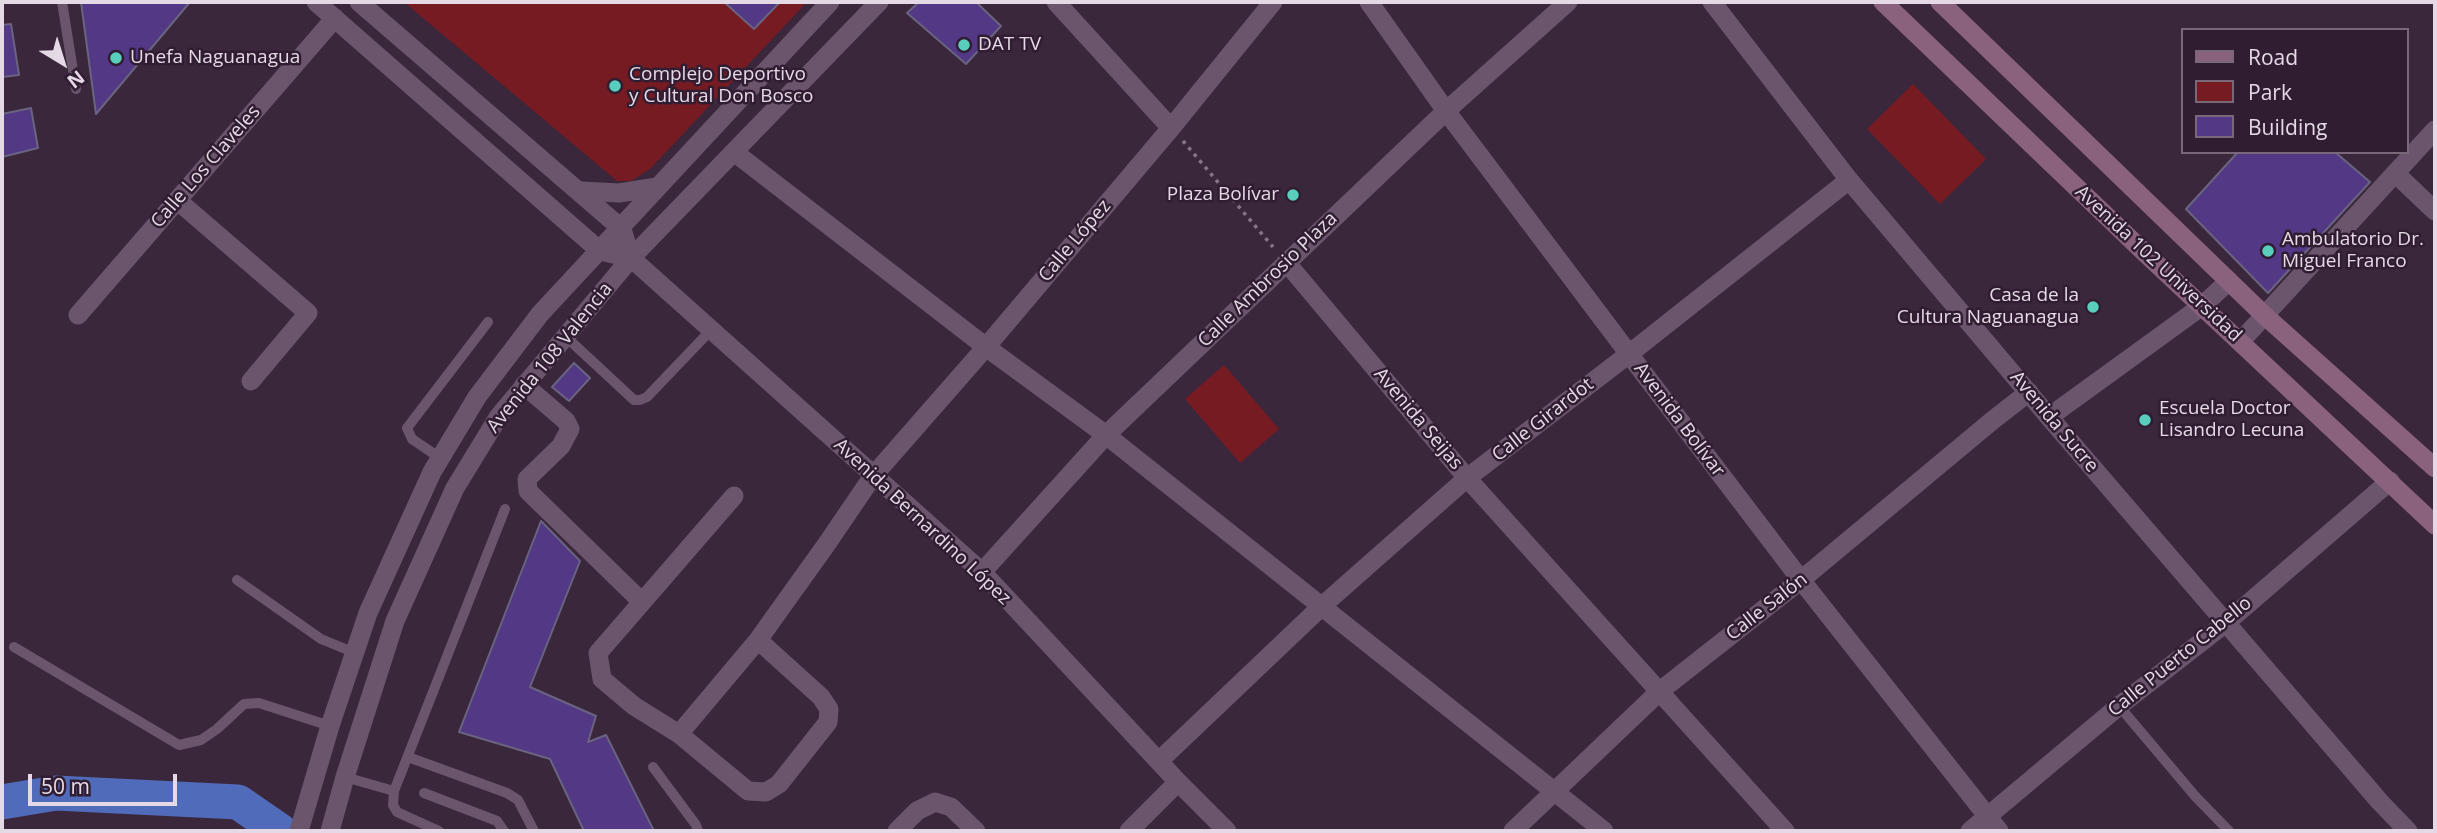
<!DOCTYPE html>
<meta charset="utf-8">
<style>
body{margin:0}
#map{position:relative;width:2437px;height:833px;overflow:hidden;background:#3a273c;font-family:"Open Sans",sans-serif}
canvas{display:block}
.frame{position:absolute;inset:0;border:4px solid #e5d9e6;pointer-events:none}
.legend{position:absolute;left:2181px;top:28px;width:228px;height:126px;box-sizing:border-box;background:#301d31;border:2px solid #786879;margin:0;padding:9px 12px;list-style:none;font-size:21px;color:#e5d9e6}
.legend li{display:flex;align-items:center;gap:14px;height:35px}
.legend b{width:35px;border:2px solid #786879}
.north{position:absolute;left:28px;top:28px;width:70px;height:70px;-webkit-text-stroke:5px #301d31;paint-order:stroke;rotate:142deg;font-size:19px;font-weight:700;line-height:28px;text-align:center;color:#e5d9e6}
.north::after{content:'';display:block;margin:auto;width:24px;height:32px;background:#e5d9e6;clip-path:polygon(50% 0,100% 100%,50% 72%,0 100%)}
.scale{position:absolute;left:28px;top:774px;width:149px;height:32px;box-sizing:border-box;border:4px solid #e5d9e6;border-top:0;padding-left:9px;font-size:21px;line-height:24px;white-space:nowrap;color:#e5d9e6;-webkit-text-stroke:5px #301d31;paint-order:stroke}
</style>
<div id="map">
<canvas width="2437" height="833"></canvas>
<div class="frame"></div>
<ul class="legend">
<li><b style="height:9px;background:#8a627e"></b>Road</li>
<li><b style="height:19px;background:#771b23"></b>Park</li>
<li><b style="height:19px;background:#523885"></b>Building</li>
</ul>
<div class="north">N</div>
<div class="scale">50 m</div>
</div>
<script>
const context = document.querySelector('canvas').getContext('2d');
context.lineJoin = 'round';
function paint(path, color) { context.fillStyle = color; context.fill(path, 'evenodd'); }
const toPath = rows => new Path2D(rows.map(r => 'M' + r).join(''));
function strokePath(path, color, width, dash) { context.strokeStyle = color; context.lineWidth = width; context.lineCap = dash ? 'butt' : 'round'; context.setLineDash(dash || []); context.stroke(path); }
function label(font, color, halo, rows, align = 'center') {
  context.font = font + ' "Open Sans",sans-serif'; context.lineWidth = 5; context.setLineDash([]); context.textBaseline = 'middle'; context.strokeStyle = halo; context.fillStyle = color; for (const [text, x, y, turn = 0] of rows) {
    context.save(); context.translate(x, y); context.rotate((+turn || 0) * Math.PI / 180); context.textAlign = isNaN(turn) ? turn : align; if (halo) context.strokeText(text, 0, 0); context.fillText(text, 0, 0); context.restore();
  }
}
paint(toPath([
 [404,2,807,2,650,169,631,181,617,181],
 [1913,84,1986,159,1940,204,1867,129],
 [1224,365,1279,429,1240,463,1185,399]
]), '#771b23');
strokePath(toPath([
 [2,802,56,793,238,802,280,831]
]), '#506bb9', 35);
const building = toPath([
 [81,2,190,2,96,114,81,2],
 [724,2,780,2,754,29,724,2],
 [919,2,976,2,1001,26,966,64,907,13,919,2],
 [11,24,19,75,2,77,2,25,11,24],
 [31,108,38,148,2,157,2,114,31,108],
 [2238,152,2335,152,2370,182,2268,293,2186,209,2238,152],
 [574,363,590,378,569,401,552,387,574,363],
 [541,521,580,561,530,687,596,716,588,742,606,735,654,831,584,831,550,759,459,732,541,521]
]);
paint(building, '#523885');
strokePath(building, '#6a637f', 2);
strokePath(toPath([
 [1183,141,1273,247]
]), '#857587', 3.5, [3.5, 5]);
strokePath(toPath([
 [62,2,76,89],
 [565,336,634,400,640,400,647,397,711,330],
 [440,458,412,439,407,428,488,322],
 [237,580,321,639,355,653],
 [14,647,179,745,201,740,217,729,244,704,259,703,330,726],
 [2119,706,2195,796,2229,831],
 [408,757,507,793,518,800,534,831],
 [653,767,696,825,698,831],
 [345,777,394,791],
 [424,793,497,821,504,831],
 [439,831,397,812,393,805,394,791,505,509]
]), '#6b556d', 10);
strokePath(toPath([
 [316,2,600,251,631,258,982,572,1178,782,1227,831],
 [359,2,622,229,631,258],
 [1056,2,1171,128],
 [1369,2,1446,111,1629,354,1801,580,1999,831],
 [1712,2,1849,180,2049,417,2380,802,2408,831],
 [734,152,986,347,1106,435,1604,831],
 [2395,173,2435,211],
 [177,200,308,313,251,381],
 [1286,262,1467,478,1785,831],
 [78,315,335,18],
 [2240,342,2435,130],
 [524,385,566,421,570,429,561,446,527,479,528,491,641,601],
 [2049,417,2202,306,2229,281],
 [734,496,598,653,602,679,634,706,679,734,758,640,826,545,873,476,986,347,1171,128,1273,2],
 [982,572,1106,435,1446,111,1568,2],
 [679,734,748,791,766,792,779,784,828,722,829,709,821,697,758,640],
 [1159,761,1322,606,1467,478,1629,354,1849,180],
 [897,831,917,811,935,802,951,807,976,831],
 [1129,831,1178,782],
 [1513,831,1660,691,1801,580,1993,420,2029,392],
 [1970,831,2119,706,2227,622,2390,481]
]), '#6b556d', 19);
strokePath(toPath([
 [581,191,619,193,657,187],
 [299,831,330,726,368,613,432,472,477,397,540,314,830,2],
 [330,831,345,777,395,621,455,488,499,416,631,258,879,2]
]), '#6b556d', 19);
strokePath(toPath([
 [1883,2,2144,252,2435,525],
 [1940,2,2264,315,2435,468]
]), '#8a627e', 19);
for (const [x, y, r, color] of [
 [964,45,7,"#5acebd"],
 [116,58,7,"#5acebd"],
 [615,86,7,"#5acebd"],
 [1293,195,7,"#5acebd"],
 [2268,251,7,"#5acebd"],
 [2093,307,7,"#5acebd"],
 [2145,420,7,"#5acebd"]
]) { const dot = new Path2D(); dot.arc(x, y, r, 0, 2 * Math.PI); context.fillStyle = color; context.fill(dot); strokePath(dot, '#301d31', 2.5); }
label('19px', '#e5d9e6', '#301d31', [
 ["DAT TV",978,45],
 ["Unefa Naguanagua",130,58],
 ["Complejo Deportivo",629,75],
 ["y Cultural Don Bosco",629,97],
 ["Plaza Bolívar",1279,195,"right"],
 ["Ambulatorio Dr.",2282,240],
 ["Miguel Franco",2282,262],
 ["Casa de la",2079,296,"right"],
 ["Cultura Naguanagua",2079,318,"right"],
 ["Escuela Doctor",2159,409],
 ["Lisandro Lecuna",2159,431]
], 'left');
label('19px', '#e5d9e6', '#301d31', [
 ["Calle Los Claveles",206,167,-49],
 ["Calle López",1075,241,-50],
 ["Avenida 102 Universidad",2158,264,43],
 ["Calle Ambrosio Plaza",1268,280,-44],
 ["Avenida 108 Valencia",550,358,-51],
 ["Avenida Seijas",1418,419,50],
 ["Calle Girardot",1543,420,-38],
 ["Avenida Bolívar",1679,420,53],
 ["Avenida Sucre",2054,422,50],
 ["Avenida Bernardino López",922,522,43],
 ["Calle Salón",1767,607,-38],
 ["Calle Puerto Cabello",2180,657,-39]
]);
</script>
